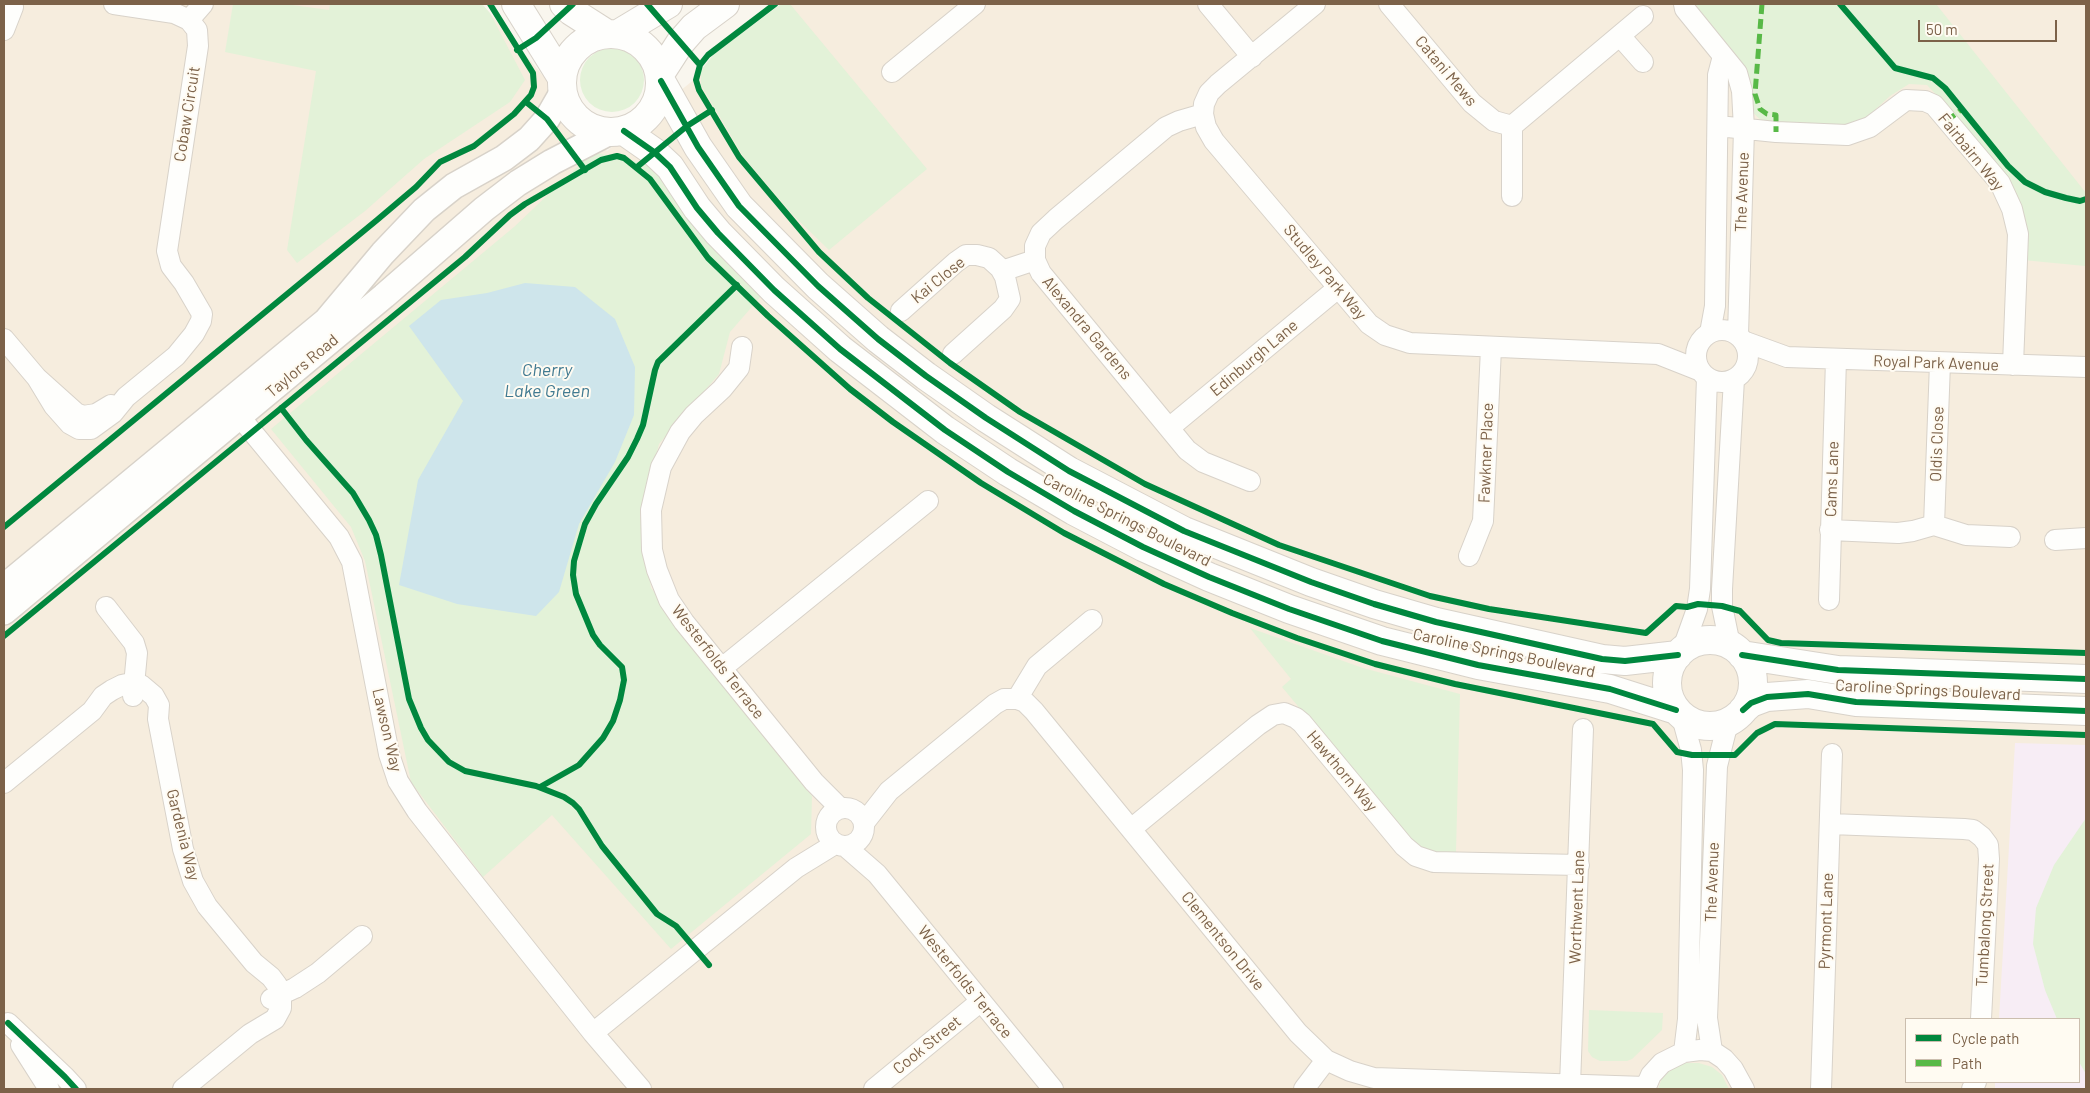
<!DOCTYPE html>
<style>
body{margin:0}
#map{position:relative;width:2090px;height:1093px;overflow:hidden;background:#f9f6ee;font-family:Barlow,sans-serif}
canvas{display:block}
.frame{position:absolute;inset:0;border:5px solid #7c6249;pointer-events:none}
.legend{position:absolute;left:1905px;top:1018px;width:175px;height:65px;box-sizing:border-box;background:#fffbf2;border:1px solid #cbbeae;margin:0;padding:6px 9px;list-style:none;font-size:15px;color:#7c6249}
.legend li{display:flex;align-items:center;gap:10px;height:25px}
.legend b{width:25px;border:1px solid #cbbeae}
.scale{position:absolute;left:1918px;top:20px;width:139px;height:22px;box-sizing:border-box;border:2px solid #7c6249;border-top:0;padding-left:6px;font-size:15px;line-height:18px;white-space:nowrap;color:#7c6249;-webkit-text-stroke:4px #fffbf2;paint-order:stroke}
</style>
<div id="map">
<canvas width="2090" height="1093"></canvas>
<div class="frame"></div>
<ul class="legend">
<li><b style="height:6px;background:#00873e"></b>Cycle path</li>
<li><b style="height:6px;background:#58b947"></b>Path</li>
</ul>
<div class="scale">50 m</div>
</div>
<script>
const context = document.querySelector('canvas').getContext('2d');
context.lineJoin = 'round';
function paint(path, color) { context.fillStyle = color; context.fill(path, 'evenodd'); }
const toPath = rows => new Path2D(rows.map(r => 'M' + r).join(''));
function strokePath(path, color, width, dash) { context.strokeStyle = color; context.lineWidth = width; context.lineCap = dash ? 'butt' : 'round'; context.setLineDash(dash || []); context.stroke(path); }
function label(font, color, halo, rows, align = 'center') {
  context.font = font + ' Barlow,sans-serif'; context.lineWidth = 4; context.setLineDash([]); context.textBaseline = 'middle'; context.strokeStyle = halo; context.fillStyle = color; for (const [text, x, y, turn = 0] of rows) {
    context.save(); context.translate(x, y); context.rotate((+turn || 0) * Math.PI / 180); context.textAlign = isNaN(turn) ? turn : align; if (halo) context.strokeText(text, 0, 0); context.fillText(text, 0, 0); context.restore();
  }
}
paint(toPath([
 [4,4,482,4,607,151,786,4,2086,4,2086,1089,4,1089],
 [1906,1019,2079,1019,2079,1082,1906,1082]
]), '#f6edde');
paint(toPath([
 [2015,743,2086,745,2086,1089,1995,1089,1995,1082,2079,1082,2079,1019,1999,1019]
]), '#f7edf5');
paint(toPath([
 [233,4,285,4,329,10,330,4,482,4,490,13,525,80,510,102,424,159,365,211,297,263,287,250,316,71,225,52],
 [781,4,790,4,927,169,829,250,792,214,743,156,701,85,701,70,714,54],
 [1696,4,1936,4,2086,193,2086,268,2085,266,2023,260,2024,227,1949,108,1927,85,1909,84,1890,96,1865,119,1847,126,1763,122,1749,109],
 '580 80a32 32 0 1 1 64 0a32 32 0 1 1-64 0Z',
 [593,152,651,165,692,222,763,294,730,332,719,374,659,444,640,515,651,588,812,796,811,834,671,949,552,815,483,877,411,782,365,561,351,527,271,429,514,227],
 [1250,628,1363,668,1460,694,1456,852,1437,852,1425,849,1406,836,1282,687,1291,679],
 [2086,818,2086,1074,2079,1062,2079,1019,2057,1019,2045,990,2033,944,2036,908,2054,865],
 [1589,1010,1663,1013,1662,1030,1632,1059,1627,1061,1600,1061,1592,1057,1588,1051],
 [1684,1063,1699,1063,1712,1067,1722,1075,1729,1089,1658,1089,1662,1078,1673,1067]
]), '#e3f2d8');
paint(toPath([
 [525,283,575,287,615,319,635,367,634,415,615,462,579,524,559,592,536,616,457,604,399,585,418,480,463,401,409,326,441,300,487,293]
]), '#cee5eb');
const minor = toPath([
 [1208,4,1252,57],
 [1315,4,1218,84,1209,93,1204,104,1203,114,1206,127,1214,141,1369,324,1385,335,1410,343,1658,354,1701,371],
 [1389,4,1472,103,1494,121,1512,126],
 [1684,4,1685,9,1737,73,1742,91,1744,129,1738,335],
 [189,20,203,4],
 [4,30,13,7],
 [1620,36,1643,62],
 [892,72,975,4],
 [1203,114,1179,121,1166,127,1056,219,1041,233,1035,246,1035,260,1041,273,1187,450,1203,462,1250,481],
 [1718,126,1776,132,1847,135,1870,127,1906,100,1925,101,1934,105,2000,183,2012,209,2018,234,2013,365],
 [1512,196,1512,126,1643,16],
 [1002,271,1035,260],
 [901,311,956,262,966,255,977,255,989,258,1000,268,1005,277,1010,299,1003,309,953,354],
 '1696 356a26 26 0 1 1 52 0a26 26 0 1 1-52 0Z',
 [1710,333,1715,306,1718,75,1723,56],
 [4,339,37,378,76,413,83,416,96,414,111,405],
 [1743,341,1787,357,2086,367],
 [742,347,739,368,722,389,694,415,680,432,661,467,651,510,652,550,657,570,669,600,684,622,814,782,840,808],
 [37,378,54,406,70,424,79,429,91,429,113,413,126,397,176,356,194,334,201,321,202,314,184,283,171,266,167,251,198,46,197,30,189,20,174,13,114,4],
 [240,417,339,537,352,562,389,754,398,781,417,811,461,867,593,1033,641,1089],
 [1169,428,1338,288],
 [1934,525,1940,363],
 [1830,530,1898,533,1913,531,1934,525,1966,535,2010,537],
 [2055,540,2086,538],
 [1469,556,1483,521,1491,348],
 [1829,600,1836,359],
 [106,607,134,643,137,653,133,696],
 [1730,645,1722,606,1722,589,1734,379],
 [1682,651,1697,609,1700,589,1707,377],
 [722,668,928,501],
 [1017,699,1037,666,1092,620],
 [1682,717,1691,750,1693,770,1688,1019,1684,1052],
 [4,783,92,711,103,696,112,690,122,685,131,683,141,685,154,696,159,705,158,719,183,849,193,881,207,906,254,963,271,977,277,985,281,1000,281,1008,275,1019,250,1034,183,1089],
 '826 827a19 19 0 1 1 38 0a19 19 0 1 1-38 0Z',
 [864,823,889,791,995,704,1004,699,1017,699,1025,702,1034,711,1298,1033,1326,1060,1350,1071,1374,1078,1645,1087],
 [1830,824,1964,829,1973,830,1982,837,1988,845,1989,859,1981,1019],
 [1131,829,1258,725,1273,715,1284,713,1296,718,1302,723,1404,846,1416,856,1434,862,1579,865],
 [846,847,877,874,1053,1089],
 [271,999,295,988,318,973,362,936],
 [8,1023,65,1077,76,1089],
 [593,1033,796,868,835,844],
 [21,1045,49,1089],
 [1712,1051,1707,1018,1717,766,1726,730,1737,717],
 [1570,1085,1583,729],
 [874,1089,981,1001],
 [1304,1089,1326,1060],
 [1645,1089,1651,1075,1662,1063,1684,1052,1700,1050,1712,1051,1724,1059,1733,1069,1744,1089],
 [1821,1089,1832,754],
 [1972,1089,1976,1082]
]);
const tertiary = toPath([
 [4,587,326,321,383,253,424,210,454,186,504,158,529,139,547,119,562,93],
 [4,612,384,296,484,209,518,183,552,162,608,133]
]);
const secondary = toPath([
 [516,4,562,78],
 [564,4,571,11,607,34],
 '562 83a49 49 0 1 1 98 0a49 49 0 1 1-98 0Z',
 [618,34,668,4],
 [660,74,680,43,694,27,725,4],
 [661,81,698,147,739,206,818,286,878,339,926,376,986,418,1069,471,1184,531,1311,582,1374,604,1436,622,1602,659,1625,661,1678,655],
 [624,131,654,152,670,167,697,208,718,233,774,290,840,349,945,430,1008,472,1074,511,1143,547,1209,577,1289,609,1382,641,1478,665,1610,689,1676,710],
 '1667 683a43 43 0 1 1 86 0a43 43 0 1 1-86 0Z',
 [1742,655,1838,670,2086,679],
 [1743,710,1751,703,1767,697,1808,694,1856,702,2086,711]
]);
strokePath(minor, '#d8d2c9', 22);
strokePath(tertiary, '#d8d2c9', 28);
strokePath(secondary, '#d8d2c9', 30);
strokePath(minor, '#fefefc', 20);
strokePath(tertiary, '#fefefc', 25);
strokePath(secondary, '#fefefc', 28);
strokePath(toPath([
 [1762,4,1755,94,1760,109,1767,114,1776,115,1776,132],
 [1947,121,1962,109]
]), '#58b947', 5, [10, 5]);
strokePath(toPath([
 [647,4,700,65,708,55,775,4],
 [1840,4,1895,68,1933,78,1945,88,2008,166,2025,182,2045,192,2066,198,2080,201,2086,199],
 [517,50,536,38,573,4],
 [700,65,696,80,699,90,739,157,819,252,868,298,950,363,1020,412,1145,484,1279,545,1430,596,1489,609,1646,633,1676,606,1687,607,1698,604,1722,606,1740,611,1768,640,1781,643,2086,653],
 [661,81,698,147,739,206,818,286,878,339,926,376,986,418,1069,471,1184,531,1311,582,1374,604,1436,622,1602,659,1625,661,1678,655],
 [526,102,547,119,585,170],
 [624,131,654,152,670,167,697,208,718,233,774,290,840,349,945,430,1008,472,1074,511,1143,547,1209,577,1289,609,1382,641,1478,665,1610,689,1676,710],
 [637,167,687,126,712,110],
 [281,408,306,440,353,493,369,520,376,535,381,555,409,699,421,728,428,740,449,762,465,771,536,786,564,797,573,803,579,809,602,846,657,914,676,926,709,965],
 [4,527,377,220,416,187,440,162,474,146,514,114,531,95,534,87,533,73,490,4],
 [4,636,465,257,510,215,525,204,601,160,617,156,624,158,650,179,708,258,768,316,850,389,893,422,981,483,1064,533,1164,584,1232,613,1297,638,1375,664,1455,684,1653,724,1677,752,1692,755,1735,755,1757,733,1775,724,2086,735],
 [1742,655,1838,670,2086,679],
 [1743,710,1751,703,1767,697,1808,694,1856,702,2086,711],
 [540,787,579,765,603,738,613,721,620,700,624,680,622,667,600,645,593,635,576,594,573,575,574,561,585,524,596,504,628,457,637,439,643,425,655,370,658,362,737,285],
 [8,1023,65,1077,76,1089]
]), '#00873e', 6);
label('16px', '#7c6249', '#fffbf2', [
 ["Catani Mews",1446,71,50],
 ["Cobaw Circuit",187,114,-81],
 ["Fairbairn Way",1971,152,51],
 ["The Avenue",1742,192,-88],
 ["Studley Park Way",1325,272,50],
 ["Kai Close",938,280,-39],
 ["Alexandra Gardens",1087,328,50],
 ["Edinburgh Lane",1254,358,-40],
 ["Royal Park Avenue",1936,363,2],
 ["Taylors Road",302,366,-40],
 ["Oldis Close",1937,444,-88],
 ["Fawkner Place",1486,453,-88],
 ["Cams Lane",1832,479,-88],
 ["Caroline Springs Boulevard",1127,520,27],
 ["Caroline Springs Boulevard",1504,653,12],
 ["Westerfolds Terrace",718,662,52],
 ["Caroline Springs Boulevard",1928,690,3],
 ["Lawson Way",387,730,77],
 ["Hawthorn Way",1342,771,50],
 ["Gardenia Way",183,835,76],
 ["The Avenue",1712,882,-88],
 ["Worthwent Lane",1577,907,-88],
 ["Pyrmont Lane",1826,921,-88],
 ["Tumbalong Street",1985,925,-87],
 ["Clementson Drive",1223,941,51],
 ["Westerfolds Terrace",965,982,51],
 ["Cook Street",927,1045,-39]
]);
label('italic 18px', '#417a91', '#fffbf2', [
 ["Cherry",547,370],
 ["Lake Green",547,391]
]);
</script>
